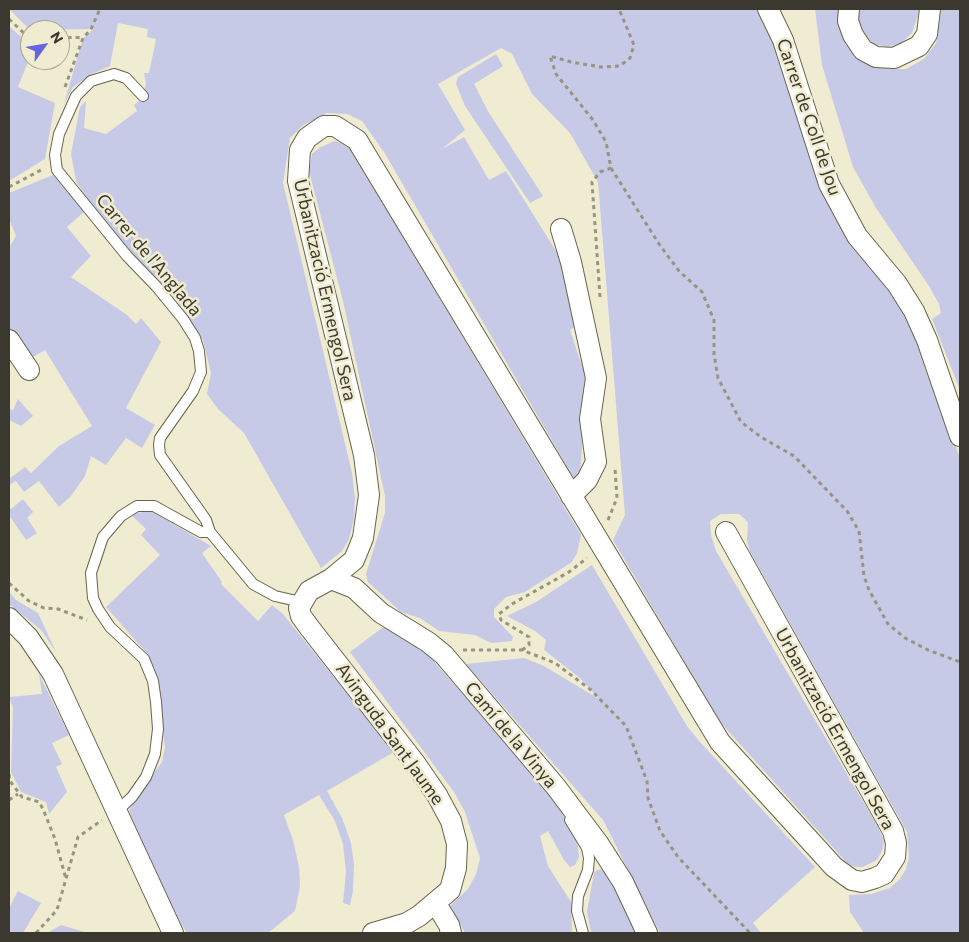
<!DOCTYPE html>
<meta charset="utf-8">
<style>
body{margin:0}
#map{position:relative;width:969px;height:942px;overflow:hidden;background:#f0ecd1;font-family:Commissioner,sans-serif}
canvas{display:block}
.frame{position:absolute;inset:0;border:10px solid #3b392f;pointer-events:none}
.north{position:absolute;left:20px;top:20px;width:50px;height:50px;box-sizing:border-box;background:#f0ecd1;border:1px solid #a8a490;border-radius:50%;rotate:58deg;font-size:14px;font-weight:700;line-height:20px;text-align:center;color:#3b392f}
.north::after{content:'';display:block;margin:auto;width:18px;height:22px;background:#6565de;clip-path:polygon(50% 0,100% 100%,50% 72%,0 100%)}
</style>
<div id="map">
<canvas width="969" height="942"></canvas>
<div class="frame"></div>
<div class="north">N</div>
</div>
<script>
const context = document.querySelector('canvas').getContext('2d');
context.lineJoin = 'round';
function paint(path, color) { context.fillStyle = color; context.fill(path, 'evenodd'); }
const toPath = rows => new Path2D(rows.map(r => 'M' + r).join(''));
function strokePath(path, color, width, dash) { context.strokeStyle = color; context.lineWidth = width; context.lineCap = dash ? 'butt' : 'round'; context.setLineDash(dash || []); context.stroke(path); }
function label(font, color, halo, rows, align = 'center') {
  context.font = font + ' Commissioner,sans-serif'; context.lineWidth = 5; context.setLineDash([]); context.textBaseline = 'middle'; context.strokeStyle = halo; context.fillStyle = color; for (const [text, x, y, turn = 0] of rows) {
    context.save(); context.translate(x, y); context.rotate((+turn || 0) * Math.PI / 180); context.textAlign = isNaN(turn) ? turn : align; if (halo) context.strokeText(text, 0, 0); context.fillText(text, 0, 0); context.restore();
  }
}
paint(toPath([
 [9,9,757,9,779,56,803,135,829,205,861,257,895,297,915,333,960,459,960,933,864,933,850,912,849,895,871,894,890,888,900,879,906,869,909,857,907,832,750,552,747,540,748,523,745,519,739,514,721,514,710,521,711,535,716,551,878,827,884,841,882,851,877,860,863,867,855,867,847,863,720,722,613,540,625,515,598,182,570,133,532,94,512,54,501,48,438,84,465,130,442,149,464,137,489,180,506,171,556,251,586,319,570,330,587,381,579,487,384,152,362,121,347,114,327,113,302,126,290,138,283,183,352,473,355,498,354,519,349,539,342,551,321,568,244,433,218,409,207,394,211,373,203,340,157,282,128,251,90,204,76,181,71,154,80,107,86,101,84,128,106,134,137,111,134,105,142,98,146,84,144,73,149,73,156,39,147,37,148,29,118,23,110,66,92,74,73,87,64,104,83,38,94,29,30,30],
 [815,9,839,9,869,63,891,69,906,69,924,59,936,43,941,9,960,9,960,390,932,319,941,313,939,304,929,286,876,208,853,167,822,65],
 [860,9,920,9,912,33,901,43,888,47,874,44,861,32,858,15],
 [9,26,30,45,30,57,18,87,55,103,45,159,9,181],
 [496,54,503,66,474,84,489,113,543,196,530,203,465,106,456,84,458,77],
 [334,141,342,143,351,150,581,535,577,553,572,562,525,592,506,597,494,609,494,617,513,637,512,641,491,643,475,635,439,631,420,618,401,612,368,582,366,574,385,513,385,496,343,301,309,171,312,154,319,148],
 [53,175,85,211,67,227,91,256,71,277,127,315,136,324,141,318,161,342,126,408,155,425,142,448,126,438,106,465,91,456,85,476,71,496,59,507,39,481,24,492,16,481,9,485,9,479,25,467,31,473,59,446,92,426,45,350,31,358,9,330,9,248,16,236,9,219,9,193],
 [18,399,33,416,21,426,9,420,9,409,13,410],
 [23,499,33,512,27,518,37,533,26,540,9,515,9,507,11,509],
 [151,511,211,546,202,553,222,582,221,584,258,621,272,605,283,614,394,752,327,791,342,818,351,843,354,864,353,891,350,905,343,903,346,871,343,844,335,821,319,795,284,815,293,840,299,867,300,886,295,911,268,933,187,933,178,919,151,864,129,811,133,803,162,762,165,747,155,675,152,663,144,650,106,607,160,555,141,535,146,529,130,514],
 [592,565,687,726,700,742,815,867,753,923,761,933,660,933,603,820,466,664,524,658,544,666,599,699,580,678,544,650,546,640,535,631,507,616,536,602],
 [9,592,16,600,38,613,56,652,41,630,9,604],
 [386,625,431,658,533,774,560,809,575,837,578,847,579,857,575,865,570,867,564,860,548,831,540,836,548,866,571,902,572,933,465,933,450,906,468,889,476,874,480,858,465,812,454,792,350,652],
 [39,674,69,735,52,743,62,764,56,767,67,792,49,814,46,802,21,792,11,772,13,707,9,697,42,694],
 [606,869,638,933,591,933,587,911,594,873,597,870],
 [18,891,41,903,23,933,9,933,9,908],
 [61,925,85,932,88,933,47,933]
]), '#c6cae7');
const lane = toPath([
 [210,532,253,584,275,596,301,602],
 [117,811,132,797,146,777,155,754,158,729,156,702,153,681,144,659,110,627,98,609,93,598,91,573,103,537,121,516,137,506,154,506,201,532,210,532,206,520,160,455,159,445,160,438,193,391,201,372,199,351,195,338,183,319,156,286,127,256,57,170,55,155,59,134,76,96,91,81,114,74,126,78,143,96],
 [570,820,587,848,589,858,588,870,578,896,577,911,583,933]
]);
const street = toPath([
 [768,9,783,40,829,184,857,236,897,284,914,311,927,340,960,436],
 [849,9,848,21,853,35,863,50,876,57,894,58,919,46,927,34,930,9],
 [561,229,571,262,596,378,590,419,596,462,587,480,571,496],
 [9,340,29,370],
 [331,579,354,588,381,613,428,642,444,655,556,787,598,843,623,882,647,933],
 [9,618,28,637,53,674,173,933],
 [436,904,449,925,451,933],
 [373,933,407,923,419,916,450,890,456,868,457,844,451,821,437,795,415,763,309,627,301,616,299,608,309,591,331,579,354,560,363,538,369,495,364,455,298,181,300,150,307,138,324,126,335,126,357,140,720,742,834,867,852,880,862,882,875,878,884,874,895,857,896,843,893,831,726,532]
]);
strokePath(lane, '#67644c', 12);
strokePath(street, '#67644c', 22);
strokePath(toPath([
 [9,19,30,39],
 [60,40,72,37,83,38],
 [65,87,83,38,91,29,100,9],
 [611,168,659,244,679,271,702,292,714,320,714,354,718,378,741,422,761,437,794,456,847,511,859,531,864,576,869,590,888,624,905,638,928,650,960,662],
 [9,187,43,169],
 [600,297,592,182,600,172,611,168,606,142,593,120,556,74,550,56,571,62,601,67,620,66,630,58,634,45,619,9],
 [608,520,617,498,615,468],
 [9,583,29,601,44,608,58,609,87,620],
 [463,650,522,650,555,663,591,690,626,726,647,781,648,798,660,831,678,857,750,933],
 [522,650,529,645,529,637,501,620,499,614,512,604,569,572,587,558],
 [9,774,10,781,22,797,39,802,43,809,55,839,66,879],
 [9,800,18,794],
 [36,933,57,910,78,837,102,820]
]), '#979481', 3, [4, 4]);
strokePath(lane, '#fff', 10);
strokePath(street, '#fff', 20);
label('18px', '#3b392f', '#f0ecd1', [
 ["Carrer de Coll de Jou",809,117,71],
 ["Carrer de l'Anglada",149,255,50],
 ["Urbanització Ermengol Sera",325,290,77],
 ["Urbanització Ermengol Sera",835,729,61],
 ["Avinguda Sant Jaume",390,734,54],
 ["Camí de la Vinya",511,735,50]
]);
</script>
